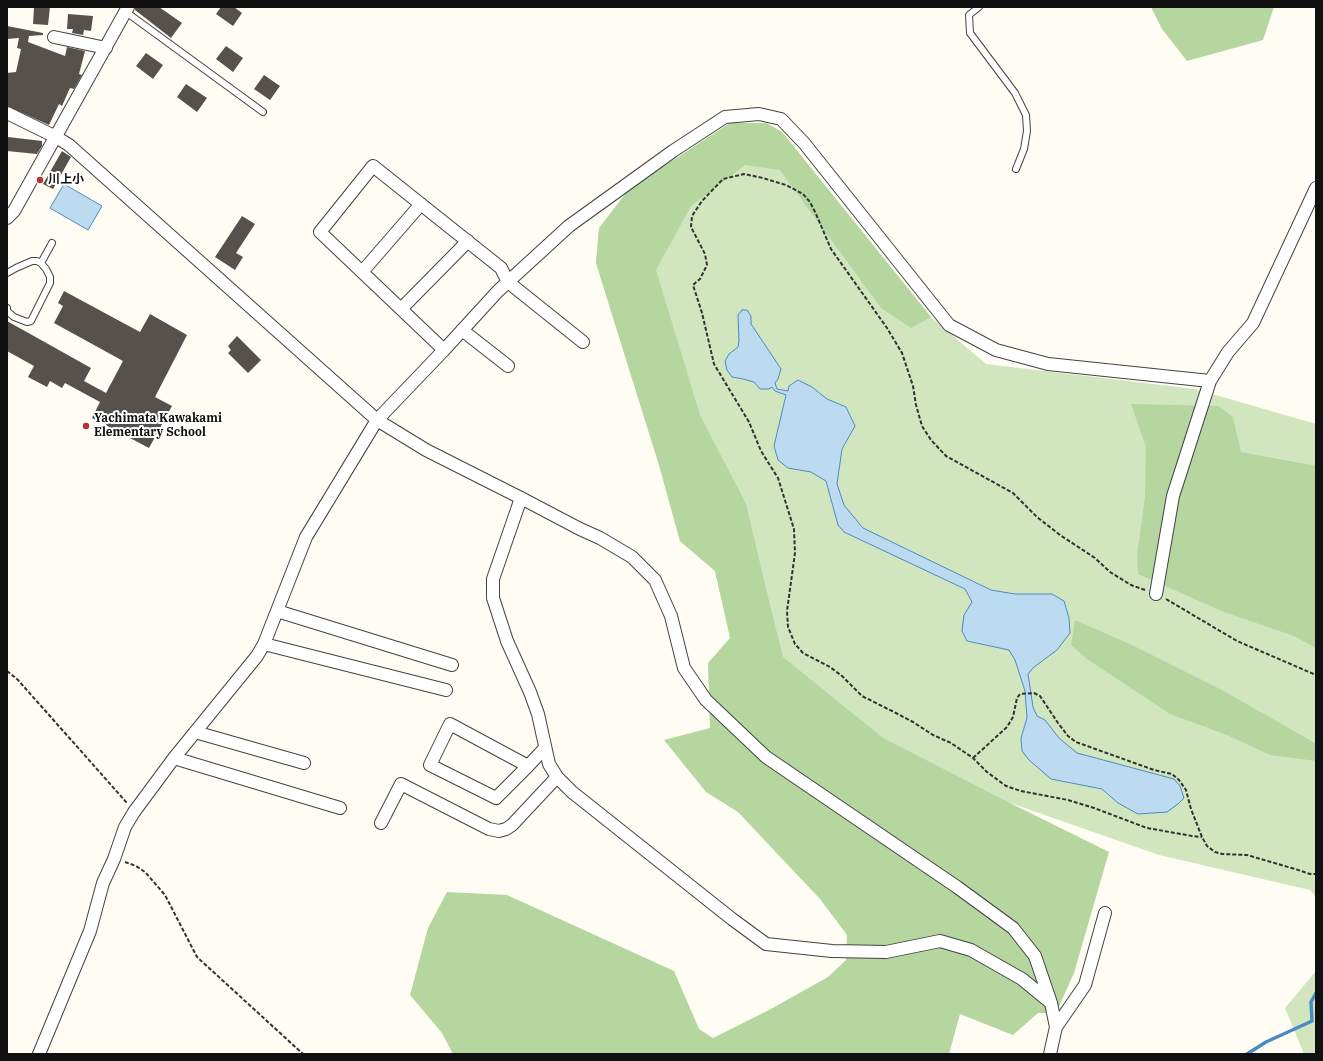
<!DOCTYPE html>
<meta charset="utf-8">
<style>
body{margin:0}
#map{position:relative;width:1323px;height:1061px;overflow:hidden;background:#fefcf3;font-family:"IBM Plex Serif",serif}
canvas{display:block}
.frame{position:absolute;inset:0;border:8px solid #101010;pointer-events:none}
</style>
<div id="map">
<canvas width="1323" height="1061"></canvas>
<div class="frame"></div>
</div>
<script>
const context = document.querySelector('canvas').getContext('2d');
context.lineJoin = 'round';
function paint(path, color) { context.fillStyle = color; context.fill(path, 'evenodd'); }
const toPath = rows => new Path2D(rows.map(r => 'M' + r).join(''));
function strokePath(path, color, width, dash) { context.strokeStyle = color; context.lineWidth = width; context.lineCap = dash ? 'butt' : 'round'; context.setLineDash(dash || []); context.stroke(path); }
function label(font, color, halo, rows, align = 'center') {
  context.font = font + ' "IBM Plex Serif","Noto Sans JP",serif'; context.lineWidth = 4; context.setLineDash([]); context.textBaseline = 'middle'; context.strokeStyle = halo; context.fillStyle = color; for (const [text, x, y, turn = 0] of rows) {
    context.save(); context.translate(x, y); context.rotate((+turn || 0) * Math.PI / 180); context.textAlign = isNaN(turn) ? turn : align; if (halo) context.strokeText(text, 0, 0); context.fillText(text, 0, 0); context.restore();
  }
}
paint(toPath([
 [730,123,766,123,782,132,931,317,986,364,1195,389,1316,424,1316,897,1310,890,1159,855,839,743,731,638,715,571,680,541,659,465,596,263,599,228],
 [1316,971,1316,1054,1304,1054,1285,1008]
]), '#d1e6bf');
paint(toPath([
 [1151,7,1274,7,1263,40,1187,61,1162,29],
 [730,123,766,123,782,132,931,317,911,328,881,308,780,170,745,165,691,206,656,270,700,415,746,504,770,605,783,657,883,738,1014,805,1109,852,1074,973,1056,1013,1038,1013,1013,1035,960,1014,949,1054,453,1054,442,1033,410,995,428,928,447,892,507,895,674,971,699,1029,713,1038,769,1010,828,977,846,960,847,935,820,899,738,812,706,792,664,740,710,728,708,663,730,638,715,571,680,541,659,465,596,263,599,228,629,189],
 [1131,404,1218,406,1233,417,1241,452,1316,466,1316,648,1294,636,1224,612,1138,574,1137,555,1145,497,1146,447],
 [1075,620,1132,645,1220,689,1315,743,1316,761,1270,755,1227,735,1170,714,1087,659,1071,645]
]), '#b5d69f');
const water = toPath([
 [64,184,102,206,88,230,50,208,64,184],
 [742,310,747,310,751,316,751,324,781,369,778,379,775,383,777,389,788,391,789,386,798,380,812,387,827,399,846,407,855,426,842,449,837,484,844,505,863,528,991,590,1015,594,1052,594,1064,601,1069,618,1070,633,1057,650,1034,667,1028,674,1033,707,1037,716,1045,720,1059,738,1077,753,1174,779,1180,786,1184,798,1178,804,1167,812,1138,814,1118,803,1102,789,1051,779,1029,760,1022,751,1021,738,1027,718,1025,691,1015,660,1009,650,967,641,962,631,964,615,972,602,965,589,844,532,838,525,826,481,811,472,788,468,778,460,774,446,786,395,775,391,772,387,769,389,760,389,754,382,743,379,732,377,727,370,725,361,729,354,738,347,739,341,738,315,742,310]
]);
paint(water, '#bcdbf1');
strokePath(water, '#498cc2', 1);
strokePath(toPath([
 [1247,1054,1266,1042,1312,1021,1311,1002,1316,993]
]), '#498cc2', 3.5);
paint(toPath([
 [34,7,50,7,48,25,33,24],
 [135,7,159,7,182,23,171,38,135,10],
 [221,7,234,7,242,13,233,26,216,14],
 [68,14,93,16,91,31,84,30,83,35,72,33,73,29,67,29],
 [7,26,43,33,43,35,29,36,28,42,65,56,67,47,85,51,79,74,82,75,74,89,70,88,62,106,59,104,49,125,7,106,7,73,16,72,21,49,17,48,19,38,7,39],
 [226,46,243,58,233,72,216,59],
 [146,53,163,65,153,79,136,66],
 [264,75,280,86,270,100,254,89],
 [186,84,207,98,197,112,177,97],
 [8,137,42,141,42,146,37,154,7,151],
 [62,151,71,157,53,189,43,184],
 [242,216,255,224,236,253,243,257,235,270,215,257],
 [64,291,140,332,150,314,187,335,155,397,172,406,149,448,92,418,100,402,65,383,62,388,50,381,47,387,28,377,34,366,7,351,7,321,91,368,84,381,106,393,123,361,54,323,63,306,58,303],
 [237,336,261,360,248,373,228,353,231,350,228,346]
]), '#57514d');
const service = toPath([
 [979,7,969,15,970,33,1015,93,1026,115,1027,131,1024,149,1016,169],
 [126,12,263,112],
 [41,263,52,243],
 [7,273,16,268,32,261,37,261,41,263,46,269,50,277,50,283,31,321,27,322,14,317,7,311,7,308]
]);
const minor = toPath([
 [54,37,106,48],
 [7,113,56,137,69,145,377,420,426,450,521,498,580,529,600,538,632,557,655,580,671,616,684,668,706,700,766,757,957,887,1013,928,1035,956,1051,1003,1056,1027],
 [7,218,14,211,128,7],
 [362,272,421,204],
 [401,309,468,241],
 [462,330,508,366],
 [444,350,320,232,373,166,501,268,508,282,583,342],
 [521,498,493,579,493,598,507,641,530,692,538,714,549,764,557,777,572,792,732,919,766,944,832,951,886,952,940,941,971,950,1022,979,1050,1002],
 [1156,594,1173,496,1210,381,1228,352,1253,323,1316,188],
 [277,611,452,665],
 [264,644,446,690],
 [195,732,304,763],
 [174,758,340,808],
 [528,766,450,724,430,765,496,798,528,766,545,748],
 [381,823,401,784,489,829,499,831,506,829,512,825,557,777],
 [39,1054,90,931,103,883,114,859,125,827,134,812,174,758,257,656,264,644,306,537,377,420,444,350,498,291,569,226,673,151,725,117,759,114,781,119,804,143,949,325,996,350,1048,364,1210,381],
 [1050,1054,1056,1027,1085,985,1105,913]
]);
strokePath(service, '#434343', 8);
strokePath(minor, '#434343', 14);
strokePath(toPath([
 [1145,590,1131,585,1110,572,1095,558,1060,535,1037,517,1013,493,946,456,931,440,922,426,916,405,913,386,902,353,887,328,831,249,816,214,810,202,803,194,786,185,763,178,744,174,723,179,702,201,692,216,691,227,705,254,707,265,700,279,693,285,702,313,714,364,749,422,761,451,778,478,794,529,795,553,787,611,788,627,795,644,803,653,830,667,842,676,862,696,892,711,913,722,933,735,951,743,973,758,987,772,1006,786,1021,791,1068,800,1094,808,1147,828,1192,836,1202,837],
 [1166,599,1237,641,1316,675],
 [7,671,18,680,127,803],
 [973,758,1007,727,1013,717,1017,698,1020,694,1034,693,1040,696,1058,723,1068,736,1076,742,1154,770,1172,774,1179,780,1186,790,1191,809,1202,837,1207,846,1215,852,1222,854,1247,855,1295,869,1310,874,1316,874],
 [125,862,136,866,145,872,165,895,197,957,303,1054]
]), '#323232', 2, [4, 2]);
strokePath(service, '#fff', 6);
strokePath(minor, '#fff', 12);
for (const [x, y, r, color] of [
 [40,180,4,"#b53333"],
 [86,426,4,"#b53333"]
]) { const dot = new Path2D(); dot.arc(x, y, r, 0, 2 * Math.PI); context.fillStyle = color; context.fill(dot); strokePath(dot, '#fff', 1.5); }
label('bold 12px', '#101010', '#fff', [
 ["川上小",48,180],
 ["Yachimata Kawakami",94,419],
 ["Elementary School",94,433]
], 'left');
</script>
